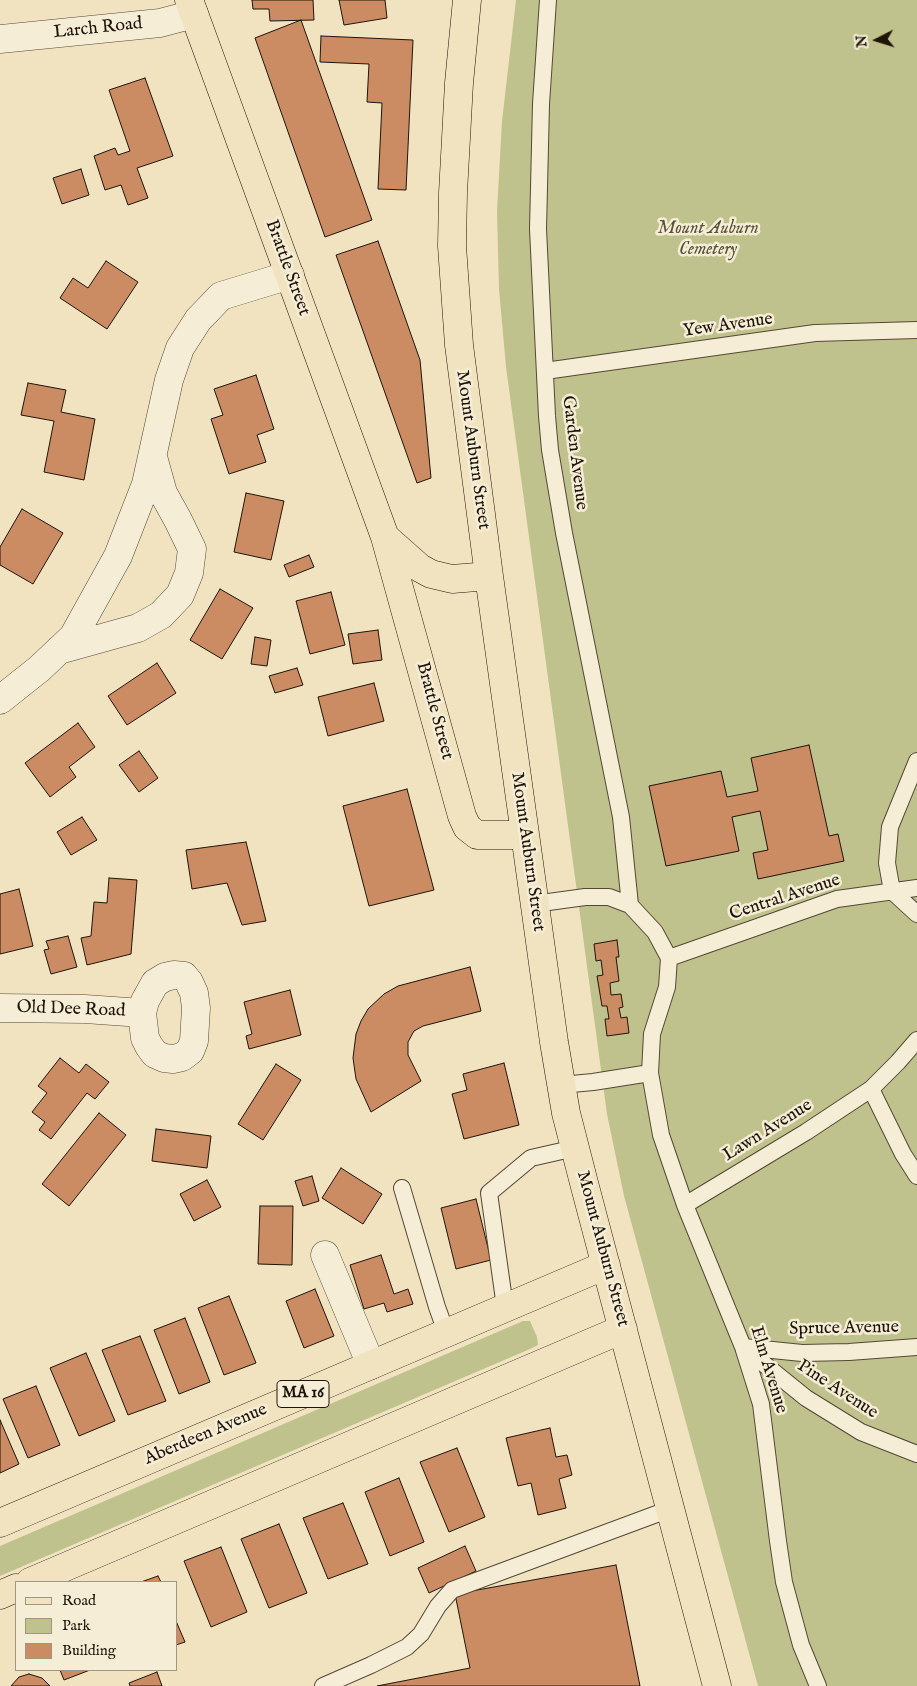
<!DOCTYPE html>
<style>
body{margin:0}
#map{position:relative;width:917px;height:1686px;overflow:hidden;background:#f1e3c0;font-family:"IM FELL English",serif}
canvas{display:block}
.legend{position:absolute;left:15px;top:1581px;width:162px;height:90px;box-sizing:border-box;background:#f6edd6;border:1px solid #a09683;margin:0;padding:6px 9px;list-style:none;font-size:15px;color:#1f1407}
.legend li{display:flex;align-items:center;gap:10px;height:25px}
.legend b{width:25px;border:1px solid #a09683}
.north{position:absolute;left:852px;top:15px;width:50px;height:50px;-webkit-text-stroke:4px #f6edd6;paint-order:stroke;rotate:265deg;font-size:14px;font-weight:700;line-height:20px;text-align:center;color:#1f1407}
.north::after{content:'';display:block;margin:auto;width:18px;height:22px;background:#1f1407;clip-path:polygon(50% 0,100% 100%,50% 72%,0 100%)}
</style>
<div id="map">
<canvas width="917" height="1686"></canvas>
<ul class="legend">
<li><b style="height:6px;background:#f1e3c0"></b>Road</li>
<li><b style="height:14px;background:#c0c28e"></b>Park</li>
<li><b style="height:14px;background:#cb8b63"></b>Building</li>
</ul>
<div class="north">N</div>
</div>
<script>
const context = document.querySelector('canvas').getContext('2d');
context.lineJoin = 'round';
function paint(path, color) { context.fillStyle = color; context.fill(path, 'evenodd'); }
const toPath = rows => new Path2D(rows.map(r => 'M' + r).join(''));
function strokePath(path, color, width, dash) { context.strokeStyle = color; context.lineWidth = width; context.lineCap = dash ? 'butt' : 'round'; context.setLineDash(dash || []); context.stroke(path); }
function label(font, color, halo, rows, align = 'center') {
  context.font = font + ' "IM FELL English",serif'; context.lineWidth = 5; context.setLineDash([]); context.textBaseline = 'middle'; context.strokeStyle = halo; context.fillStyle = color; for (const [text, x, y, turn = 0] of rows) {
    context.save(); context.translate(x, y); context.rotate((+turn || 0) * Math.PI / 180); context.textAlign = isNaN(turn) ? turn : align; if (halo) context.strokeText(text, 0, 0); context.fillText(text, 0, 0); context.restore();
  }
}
paint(toPath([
 [516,0,917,0,917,1686,758,1686,624,1196,607,1114,506,367,499,289,497,211,502,121],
 [523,1321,530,1321,537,1337,538,1345,530,1349,0,1576,0,1546]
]), '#c0c28e');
const building = toPath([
 [252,0,313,0,314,20,270,21,269,9,253,9,252,0],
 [339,0,385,0,387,18,344,25,339,0],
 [301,20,372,220,325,237,255,38,301,20],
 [321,36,413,40,406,190,378,189,382,103,367,102,369,64,320,62,321,36],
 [145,78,173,156,137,168,148,198,128,205,121,185,105,190,94,156,115,148,118,155,130,151,109,90,145,78],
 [81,169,89,195,62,204,53,178,81,169],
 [378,241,420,360,431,478,417,483,336,255,378,241],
 [106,261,138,282,107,329,60,298,73,278,88,288,106,261],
 [256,375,274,429,257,435,266,462,229,474,211,419,223,415,214,389,256,375],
 [28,383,66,390,61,412,95,419,84,480,44,472,54,421,21,415,28,383],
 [246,493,284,501,271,560,234,552,246,493],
 [22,509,63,533,33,584,0,565,0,547,22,509],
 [309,555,314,567,289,577,284,565,309,555],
 [220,589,253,608,222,659,190,640,220,589],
 [331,592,345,645,310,654,296,601,331,592],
 [378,630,382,660,353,664,348,634,378,630],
 [255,637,271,640,267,666,251,664,255,637],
 [157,663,176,693,127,725,108,696,157,663],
 [297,668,303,685,275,693,269,676,297,668],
 [374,683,384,721,328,736,318,697,374,683],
 [78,723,95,747,69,767,76,777,50,797,25,763,78,723],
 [809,745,829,836,838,834,844,861,758,879,753,853,768,850,760,811,732,817,739,851,666,866,649,786,721,771,727,797,758,791,751,758,809,745],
 [139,751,158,778,139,792,119,765,139,751],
 [407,789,434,890,369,906,343,806,407,789],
 [82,817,97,840,71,855,57,832,82,817],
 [246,842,266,921,242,925,227,883,192,889,186,850,246,842],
 [109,878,137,880,131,954,87,965,81,938,91,936,94,902,107,903,109,878],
 [19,889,33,946,0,954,0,894,19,889],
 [68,936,77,967,51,974,44,950,49,949,46,941,68,936],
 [617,940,619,957,616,957,619,981,610,983,611,995,621,994,623,1007,619,1008,621,1018,627,1017,629,1033,607,1036,605,1019,609,1019,607,1006,602,1006,597,976,603,975,601,960,596,961,594,944,617,940],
 [470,967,481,1011,423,1026,414,1031,408,1042,408,1055,421,1081,371,1112,356,1079,353,1058,356,1034,361,1021,368,1009,384,994,398,986,470,967],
 [290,990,301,1035,249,1049,246,1036,252,1034,244,1002,290,990],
 [60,1058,79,1073,86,1064,109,1082,95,1099,87,1093,51,1139,39,1130,45,1122,32,1112,47,1093,38,1086,60,1058],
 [504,1063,519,1125,464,1139,452,1094,467,1090,463,1074,504,1063],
 [276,1064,301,1080,263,1140,238,1124,276,1064],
 [99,1113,126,1135,69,1206,42,1184,99,1113],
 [156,1129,211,1136,207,1168,152,1161,156,1129],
 [341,1168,382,1194,363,1224,322,1198,341,1168],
 [312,1176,319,1201,303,1206,295,1181,312,1176],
 [207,1180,221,1207,194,1221,180,1194,207,1180],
 [476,1199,491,1260,456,1269,441,1208,476,1199],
 [260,1206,293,1206,292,1265,258,1264,260,1206],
 [381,1255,394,1294,408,1289,413,1304,387,1312,384,1303,364,1309,350,1265,381,1255],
 [315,1289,334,1336,304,1348,286,1301,315,1289],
 [229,1296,256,1363,224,1375,198,1308,229,1296],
 [185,1318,210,1382,179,1394,154,1330,185,1318],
 [140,1336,166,1401,128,1415,102,1350,140,1336],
 [86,1353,115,1421,79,1436,50,1368,86,1353],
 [36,1386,60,1445,28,1458,3,1399,36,1386],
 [0,1420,19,1464,0,1473,0,1420],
 [550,1428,556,1457,567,1455,572,1475,559,1479,566,1508,538,1515,531,1483,518,1486,506,1438,550,1428],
 [457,1448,485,1517,449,1532,420,1462,457,1448],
 [399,1478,424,1542,390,1556,365,1492,399,1478],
 [343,1503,368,1564,328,1579,303,1518,343,1503],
 [279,1524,307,1593,269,1608,241,1539,279,1524],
 [465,1546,476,1571,429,1593,418,1568,465,1546],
 [221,1547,247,1612,211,1627,184,1561,221,1547],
 [616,1565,640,1686,377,1686,470,1668,455,1594,616,1565],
 [158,1576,161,1582,141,1582,158,1576],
 [176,1621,185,1642,176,1645,176,1621],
 [60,1670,90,1670,64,1680,60,1670],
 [157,1672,162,1686,130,1686,129,1683,157,1672],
 [29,1674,42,1678,50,1686,11,1686,19,1677,29,1674]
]);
paint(building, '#cb8b63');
strokePath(building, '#1f1407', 1);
const lane = toPath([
 [548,0,541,104,538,229,547,416,550,450,564,533,621,817,630,905],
 [545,371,815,333,917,330],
 [917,761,890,827,887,863,892,891,917,914],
 [534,904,585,897,609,897,630,905,655,932,669,958,667,987,652,1034,650,1073,661,1135,685,1205,743,1347,761,1404,778,1541,784,1582,801,1645,818,1686],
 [669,958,837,899,917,888],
 [561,1085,593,1082,650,1073],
 [871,1089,903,1154,917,1176],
 [402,1188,437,1307,446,1332],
 [685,1205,806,1132,871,1089,898,1062,917,1040],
 [505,1307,489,1193,531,1158,575,1148],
 [743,1347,806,1398,861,1432,917,1454],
 [743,1347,802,1353,849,1352,917,1347],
 [323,1686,371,1665,407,1647,421,1634,438,1606,452,1590,670,1509]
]);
const street = toPath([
 [0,39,160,23,194,14],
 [59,650,138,628,161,615,180,595,189,573,192,549,178,520,163,493,153,457],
 [0,700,39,669,73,637,118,556,146,484,169,380,180,348,198,320,221,296,290,275],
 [174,975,184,976,189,982,194,993,196,1008,194,1041,190,1051,182,1057,173,1059,164,1058,155,1054,149,1046,145,1038,142,1013,145,1001,155,983,165,977,174,975],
 [0,1008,85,1009,142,1013],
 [325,1255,371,1365]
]);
const primary = toPath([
 [189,0,385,537,462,816,467,827,477,835,524,835],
 [467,0,459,83,453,193,452,246,459,345,489,576,554,1042,566,1113,584,1183,717,1686],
 [385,537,420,568,431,574,452,579,489,576],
 [0,1523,606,1265],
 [30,1582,623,1329],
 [0,1595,16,1588]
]);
strokePath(lane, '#544835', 18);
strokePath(street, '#544835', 29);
strokePath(primary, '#1f1407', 29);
strokePath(lane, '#f6edd6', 16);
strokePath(street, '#f6edd6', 28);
strokePath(primary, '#f1e3c0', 28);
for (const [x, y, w] of [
 [303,1394,52]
]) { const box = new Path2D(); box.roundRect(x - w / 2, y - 13.5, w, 27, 4); context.fillStyle = '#f6edd6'; context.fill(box); strokePath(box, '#1f1407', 1); }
label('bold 16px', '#1f1407', null, [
 ["MA 16",303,1394]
]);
label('18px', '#1f1407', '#f6edd6', [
 ["Larch Road",98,29,-6],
 ["Brattle Street",287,268,70],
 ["Yew Avenue",728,326,-8],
 ["Mount Auburn Street",472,450,82],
 ["Garden Avenue",574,453,83],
 ["Brattle Street",434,711,75],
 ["Mount Auburn Street",527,852,82],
 ["Central Avenue",785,898,-18],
 ["Old Dee Road",71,1010,2],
 ["Lawn Avenue",768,1131,-32],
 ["Mount Auburn Street",602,1249,75],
 ["Spruce Avenue",844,1329,-1],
 ["Elm Avenue",768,1370,73],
 ["Pine Avenue",837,1390,33],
 ["Aberdeen Avenue",206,1435,-23]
]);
label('italic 18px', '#575136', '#f6edd6', [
 ["Mount Auburn",708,229],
 ["Cemetery",708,250]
]);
</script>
